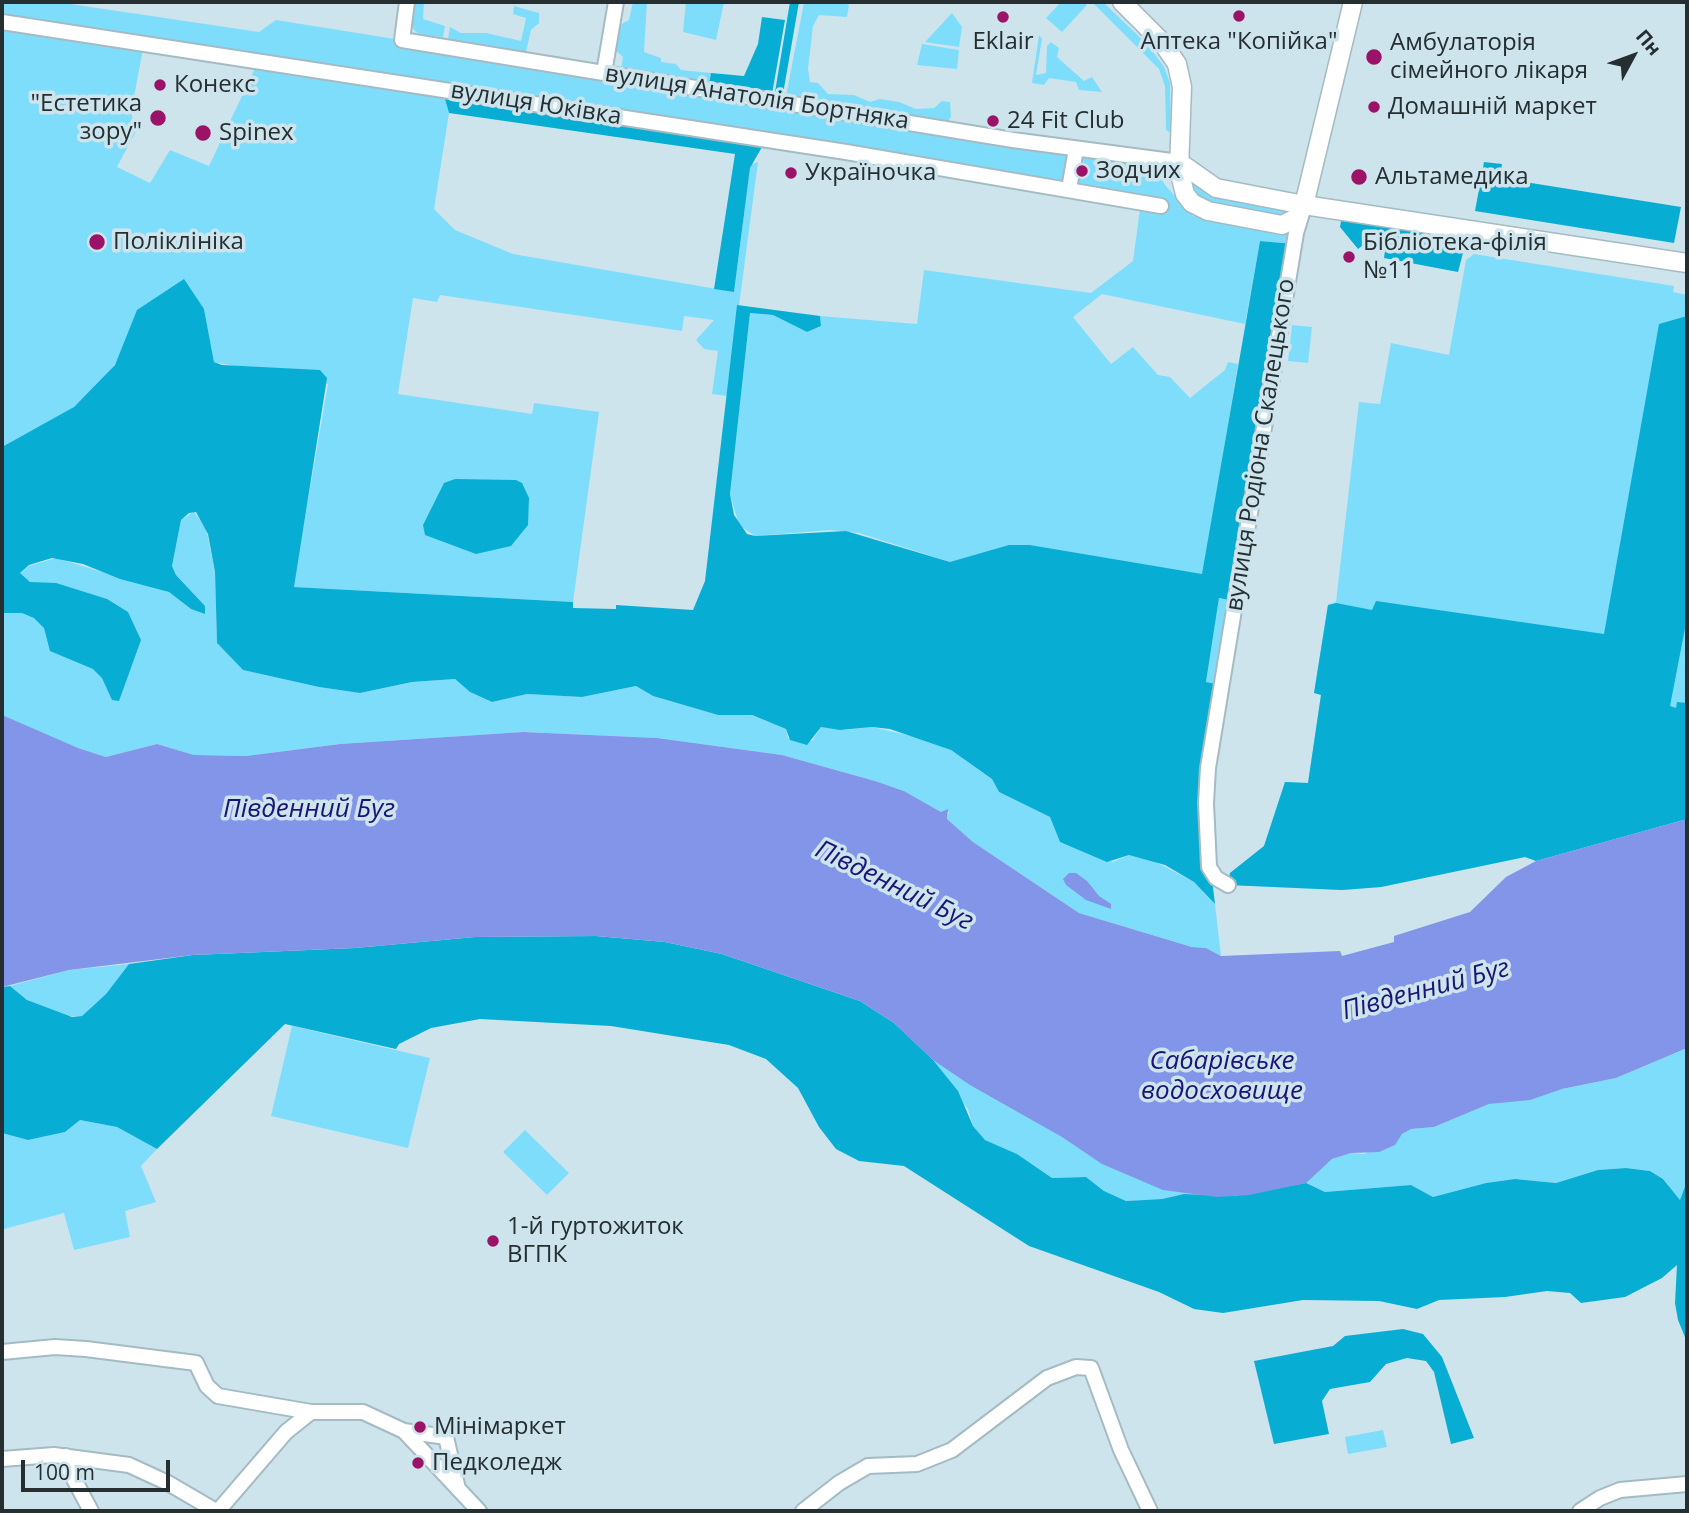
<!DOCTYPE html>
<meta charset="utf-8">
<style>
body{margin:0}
#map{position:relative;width:1689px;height:1513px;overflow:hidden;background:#cde4ed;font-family:"Open Sans",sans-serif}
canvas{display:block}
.frame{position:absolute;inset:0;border:4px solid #252e31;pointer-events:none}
.north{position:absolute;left:1598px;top:21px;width:70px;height:70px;-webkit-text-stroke:5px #cde4ed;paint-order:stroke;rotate:49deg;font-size:19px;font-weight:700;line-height:28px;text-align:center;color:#252e31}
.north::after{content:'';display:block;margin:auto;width:24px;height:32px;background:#252e31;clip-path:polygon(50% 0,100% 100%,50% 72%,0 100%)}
.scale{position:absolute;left:21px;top:1460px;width:149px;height:32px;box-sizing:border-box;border:4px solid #252e31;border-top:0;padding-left:9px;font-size:21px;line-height:24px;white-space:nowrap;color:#252e31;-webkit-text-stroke:5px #cde4ed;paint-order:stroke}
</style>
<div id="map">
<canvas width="1689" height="1513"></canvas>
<div class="frame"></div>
<div class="north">Пн</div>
<div class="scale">100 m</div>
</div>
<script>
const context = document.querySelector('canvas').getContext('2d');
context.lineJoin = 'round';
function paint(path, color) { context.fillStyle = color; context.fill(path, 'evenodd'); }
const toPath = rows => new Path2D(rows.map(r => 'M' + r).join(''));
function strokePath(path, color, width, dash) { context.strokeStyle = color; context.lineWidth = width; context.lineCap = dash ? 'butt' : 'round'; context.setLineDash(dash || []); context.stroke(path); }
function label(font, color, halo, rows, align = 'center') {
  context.font = font + ' "Open Sans",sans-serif'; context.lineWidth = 7; context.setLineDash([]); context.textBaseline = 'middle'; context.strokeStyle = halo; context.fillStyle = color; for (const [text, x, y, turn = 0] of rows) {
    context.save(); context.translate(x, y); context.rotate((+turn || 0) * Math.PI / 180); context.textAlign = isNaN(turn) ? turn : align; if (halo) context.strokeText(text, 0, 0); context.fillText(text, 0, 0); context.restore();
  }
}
paint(toPath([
 [2,2,57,2,259,32,276,20,1151,160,1165,185,1193,216,1296,233,1294,244,1260,241,1245,324,1102,294,1073,317,1111,364,1133,347,1158,375,1170,377,1190,398,1225,370,1228,362,1238,364,1203,575,1030,545,950,562,859,533,831,530,755,536,739,525,730,494,750,313,773,315,807,332,821,326,820,316,917,324,924,270,1091,293,1133,261,1141,202,442,90,449,113,434,209,455,230,513,254,734,292,750,168,752,164,758,162,727,396,712,394,718,351,704,349,696,340,714,320,684,316,682,331,440,295,437,302,413,298,398,394,532,414,534,403,599,412,573,602,293,587,328,384,214,362,204,309,119,358,107,376,69,411,2,447],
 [144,44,258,62,209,166,170,150,150,183,117,167,136,131,131,112],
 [414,2,424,2,423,19,445,26,443,37,420,35,414,30,411,24],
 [633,2,647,2,644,52,661,58,661,62,676,64,681,70,711,73,709,84,621,70,623,57,615,50,618,26,629,20],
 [686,2,724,2,716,40,683,32],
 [841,2,849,5,847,17,819,15,813,26,808,69,810,82,818,83,828,94,854,95,870,102,880,99,899,102,916,109,934,108,942,101,950,102,951,117,948,121,786,96,804,3],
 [1061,2,1083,2,1087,5,1062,32,1046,18],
 [1092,2,1103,2,1149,46,1164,67,1170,83,1171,133,1166,130,1165,86,1159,69],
 [514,6,539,13,539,23,531,30,526,52,448,39,450,27,461,33,486,33,521,41,526,18,513,14],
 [952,13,962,27,959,47,925,42],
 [1039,35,1042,39,1036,75,1046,73,1047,46,1051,42,1059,48,1057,57,1084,81,1092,77,1102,92,1079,90,1076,82,1049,78,1044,85,1032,83],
 [922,44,959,50,957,69,917,65],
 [1190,181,1285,204,1283,218,1217,207,1196,196],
 [1474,254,1674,286,1673,292,1687,295,1687,819,1536,861,1525,857,1381,887,1342,890,1228,885,1230,873,1264,846,1285,782,1308,783,1321,695,1314,693,1328,605,1336,602,1359,402,1380,404,1391,343,1449,355,1466,260],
 [1292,325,1312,327,1308,363,1288,361],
 [194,512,206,528,215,572,217,643,243,670,319,687,360,693,412,682,455,679,470,692,492,702,527,694,582,697,636,686,653,696,718,715,751,715,786,729,788,738,812,741,821,727,846,730,872,727,924,739,951,750,992,779,999,792,1050,817,1060,842,1113,862,1129,855,1152,860,1194,882,1215,904,1221,956,1206,948,1192,947,1079,913,973,842,947,819,949,812,941,812,904,791,875,781,782,755,657,738,523,732,340,744,246,756,194,755,157,744,106,757,78,748,2,746,2,592,25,579,20,573,29,566,56,558,169,592,191,609,205,614,205,606,176,575,172,566,181,520],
 [1219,598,1235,601,1222,685,1206,682],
 [129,964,106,994,82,1016,62,1016,27,1000,10,986,69,970],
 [894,1023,1318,1170,1332,1159,1351,1153,1364,1154,1411,1129,1434,1127,1489,1104,1616,1078,1687,1048,1687,1181,1680,1200,1663,1179,1650,1171,1626,1168,1598,1170,1556,1183,1515,1179,1486,1183,1433,1197,1411,1185,1325,1192,1306,1183,1249,1195,1184,1194,1162,1199,1126,1201,1104,1191,1086,1177,1052,1178,1017,1154,985,1140,973,1126,968,1109],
 [292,1026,430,1058,408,1148,271,1116],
 [80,1120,117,1127,157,1149,141,1166,156,1202,125,1211,130,1237,74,1250,64,1213,4,1229,2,1133,28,1140,65,1132],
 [525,1130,569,1173,547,1195,503,1152],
 [1383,1430,1387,1447,1348,1454,1345,1437]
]), '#7fddfc');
paint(toPath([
 [790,2,799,2,783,94,775,92],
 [762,17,785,20,772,94,709,84,711,73,744,76,758,44],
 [442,89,766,140,750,168,734,292,714,289,735,154,449,113],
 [1484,162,1502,164,1500,178,1681,207,1674,243,1475,211],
 [1343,211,1469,230,1458,272,1384,258,1385,250,1362,246,1358,249,1340,227],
 [1260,241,1294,244,1235,601,1219,598,1206,682,1222,685,1208,768,1211,871,1215,904,1194,882,1165,865,1129,855,1107,862,1060,842,1050,817,999,792,992,779,951,750,890,729,872,727,840,730,821,727,807,745,790,740,786,729,752,715,718,715,653,696,636,686,582,697,527,694,492,702,470,692,455,679,412,682,360,693,319,687,243,670,217,643,215,572,208,534,196,512,189,513,181,520,172,566,176,575,205,606,205,614,191,609,169,592,120,579,83,564,52,558,29,565,20,573,30,582,56,583,107,599,128,612,141,640,119,701,112,700,102,678,93,669,50,651,44,628,34,618,22,613,2,613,2,447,74,407,115,365,137,310,184,279,204,309,214,362,222,365,320,370,327,378,294,587,573,602,573,608,616,609,616,605,693,610,705,581,737,305,820,316,821,326,807,332,773,315,750,313,730,494,734,515,747,534,755,536,846,531,950,562,1009,545,1030,545,1202,574],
 [1687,316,1687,618,1670,706,1676,708,1677,702,1687,703,1687,819,1536,861,1525,857,1381,887,1342,890,1228,885,1230,873,1264,846,1285,782,1308,783,1321,695,1314,693,1328,605,1336,603,1372,610,1376,601,1604,634,1659,324],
 [516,480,522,483,529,498,528,525,511,546,476,554,425,535,423,525,444,483,455,479],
 [596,936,665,942,722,954,860,1001,894,1023,933,1060,958,1091,973,1126,985,1140,1017,1154,1052,1178,1086,1177,1104,1191,1126,1201,1162,1199,1184,1194,1234,1196,1306,1183,1325,1192,1411,1185,1433,1197,1486,1183,1515,1179,1556,1183,1598,1170,1626,1168,1650,1171,1663,1179,1680,1200,1687,1181,1687,1342,1678,1320,1675,1303,1677,1265,1662,1278,1625,1297,1581,1303,1570,1293,1547,1291,1505,1297,1439,1300,1417,1309,1379,1301,1303,1300,1223,1313,1194,1309,1159,1292,1029,1246,904,1166,859,1161,836,1149,819,1127,798,1088,766,1059,729,1045,611,1026,480,1019,431,1028,399,1044,396,1049,285,1024,157,1149,117,1127,80,1120,65,1132,28,1140,2,1133,2,987,10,986,27,1000,72,1017,82,1016,106,994,129,964,193,955,355,948,475,937],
 [1403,1329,1423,1334,1442,1357,1474,1438,1451,1444,1434,1372,1426,1361,1407,1358,1386,1364,1370,1382,1330,1389,1322,1401,1329,1434,1274,1444,1254,1361,1333,1346,1345,1336]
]), '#08add3');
paint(toPath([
 [2,715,78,748,106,757,157,744,194,755,246,756,340,744,523,732,657,738,782,755,875,781,904,791,941,812,948,809,947,819,973,842,1079,913,1192,947,1206,948,1221,956,1340,951,1342,956,1394,942,1394,936,1470,912,1506,877,1536,861,1687,819,1687,1048,1616,1078,1562,1089,1530,1100,1489,1104,1434,1127,1411,1129,1402,1134,1395,1145,1379,1152,1351,1153,1332,1159,1306,1183,1249,1195,1217,1197,1163,1190,1102,1164,1062,1137,970,1085,933,1060,894,1023,860,1001,722,954,665,942,596,936,475,937,355,948,193,955,69,970,2,987],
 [1069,873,1076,873,1087,881,1099,896,1111,904,1111,909,1086,900,1066,885,1063,879]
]), '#8295e9');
const minor = toPath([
 [407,2,402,40,1013,140,1179,162],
 [2,22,846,152,1161,206],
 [604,73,616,2],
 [1069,189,1076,149],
 [1228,885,1216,878,1209,867,1206,803,1208,768,1296,233,1303,210],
 [2,1352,55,1347,86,1349,196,1363,207,1386,218,1396,311,1412],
 [404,1431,446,1437,458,1489],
 [66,1456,68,1468,91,1511],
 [2,1459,54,1455,129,1465,168,1483,216,1511],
 [218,1511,286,1432,311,1412,363,1412,404,1431,479,1511],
 [803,1511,839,1483,868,1466,917,1464,952,1450,1047,1378,1076,1367,1091,1368,1121,1450,1150,1511],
 [1580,1511,1600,1498,1620,1490,1687,1484]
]);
const major = toPath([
 [1122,2,1162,42,1177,64,1182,87,1179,170,1185,194,1192,203,1208,211,1282,225,1296,218,1304,205,1353,2],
 [1179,162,1216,188,1304,205,1687,263]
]);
strokePath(minor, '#a4bbc3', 18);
strokePath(major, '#a4bbc3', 21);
strokePath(minor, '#fff', 14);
strokePath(major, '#fff', 18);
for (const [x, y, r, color] of [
 [1239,16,7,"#9b1366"],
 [1003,17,7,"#9b1366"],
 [1374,57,9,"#9b1366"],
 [160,85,7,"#9b1366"],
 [1374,107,7,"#9b1366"],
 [158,118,9,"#9b1366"],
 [993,121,7,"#9b1366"],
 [203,133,9,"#9b1366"],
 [1082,171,7,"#9b1366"],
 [791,173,7,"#9b1366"],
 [1359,177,9,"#9b1366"],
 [97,242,9,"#9b1366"],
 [1349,257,7,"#9b1366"],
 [493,1241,7,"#9b1366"],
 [420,1427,7,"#9b1366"],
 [418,1463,7,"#9b1366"]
]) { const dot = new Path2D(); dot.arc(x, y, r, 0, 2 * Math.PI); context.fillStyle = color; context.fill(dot); strokePath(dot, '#cde4ed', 2.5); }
label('24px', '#252e31', '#cde4ed', [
 ["Eklair",1003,42,"center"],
 ["Аптека \"Копійка\"",1239,42,"center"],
 ["Амбулаторія",1390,43],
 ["сімейного лікаря",1390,71],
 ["Конекс",174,85],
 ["\"Естетика",142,104,"right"],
 ["зору\"",142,132,"right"],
 ["Домашній маркет",1388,107],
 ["24 Fit Club",1007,121],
 ["Spinex",219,133],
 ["Зодчих",1096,171],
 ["Україночка",805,173],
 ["Альтамедика",1375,177],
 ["Поліклініка",113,242],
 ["Бібліотека-філія",1363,243],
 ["№11",1363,271],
 ["1-й гуртожиток",507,1227],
 ["ВГПК",507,1255],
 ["Мінімаркет",434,1427],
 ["Педколедж",432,1463]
], 'left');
label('24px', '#252e31', '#cde4ed', [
 ["вулиця Анатолія Бортняка",757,98,9],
 ["вулиця Юківка",536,104,9],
 ["вулиця Родіона Скалецького",1261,445,-81]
]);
label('italic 26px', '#1a1577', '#cde4ed', [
 ["Південний Буг",309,810],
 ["Південний Буг",894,886,26],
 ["Південний Буг",1426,990,-15],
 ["Сабарівське",1222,1062],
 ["водосховище",1222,1092]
]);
</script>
